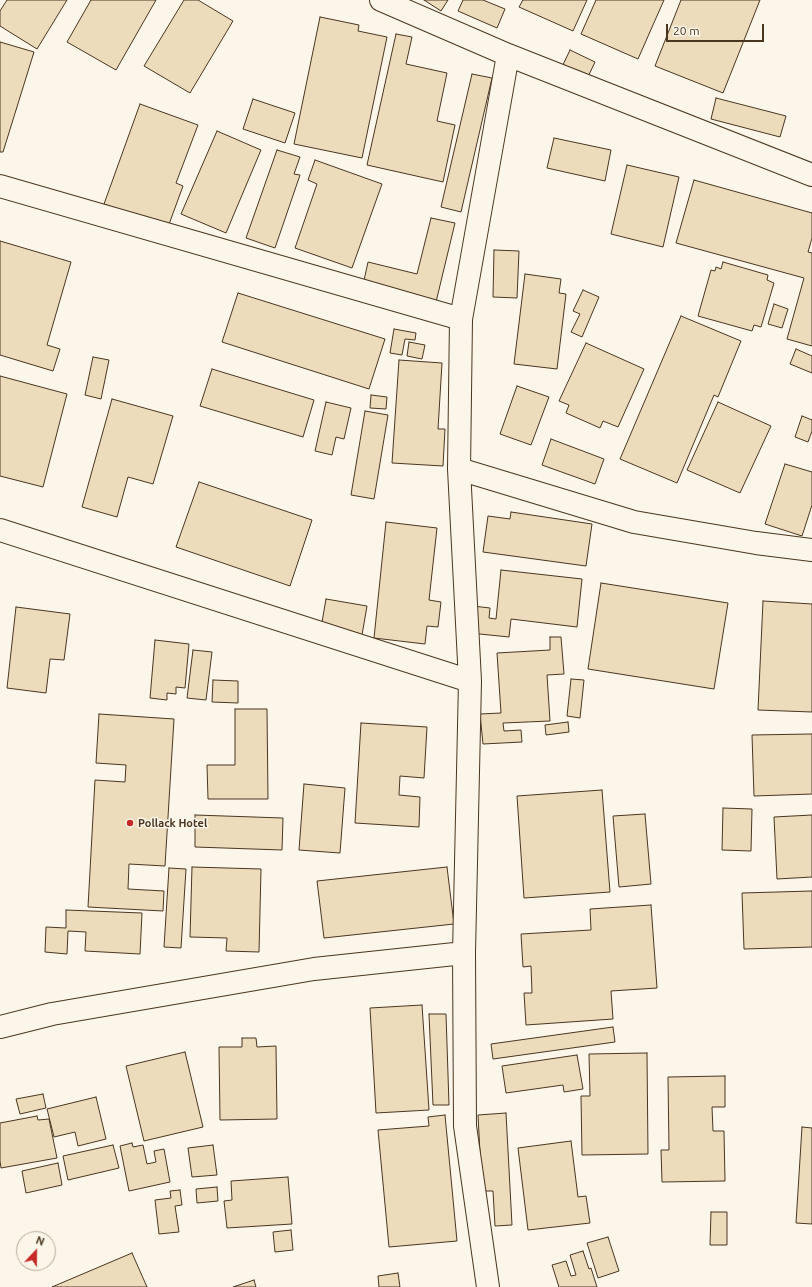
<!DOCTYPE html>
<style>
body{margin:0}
#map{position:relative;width:812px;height:1287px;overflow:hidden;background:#fbf6e9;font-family:Ubuntu,sans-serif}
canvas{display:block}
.north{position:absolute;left:16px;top:1231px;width:40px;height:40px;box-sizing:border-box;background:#fbf6e9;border:1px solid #b4a999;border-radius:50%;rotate:22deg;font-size:11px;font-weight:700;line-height:16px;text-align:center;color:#4a3520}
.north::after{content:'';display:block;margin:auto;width:14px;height:18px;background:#c62828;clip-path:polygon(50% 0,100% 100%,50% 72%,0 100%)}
.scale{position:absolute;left:666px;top:24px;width:98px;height:18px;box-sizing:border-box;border:2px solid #4a3520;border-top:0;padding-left:5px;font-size:12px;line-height:14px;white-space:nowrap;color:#4a3520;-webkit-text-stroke:3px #fbf6e9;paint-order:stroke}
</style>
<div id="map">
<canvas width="812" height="1287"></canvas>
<div class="north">N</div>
<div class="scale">20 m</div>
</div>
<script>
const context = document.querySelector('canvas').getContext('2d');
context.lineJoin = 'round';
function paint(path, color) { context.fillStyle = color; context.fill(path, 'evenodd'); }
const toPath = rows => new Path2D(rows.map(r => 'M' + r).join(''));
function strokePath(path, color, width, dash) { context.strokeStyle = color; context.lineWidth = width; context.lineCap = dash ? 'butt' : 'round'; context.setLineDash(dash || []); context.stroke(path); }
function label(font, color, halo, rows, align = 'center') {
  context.font = font + ' Ubuntu,sans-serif'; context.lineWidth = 3; context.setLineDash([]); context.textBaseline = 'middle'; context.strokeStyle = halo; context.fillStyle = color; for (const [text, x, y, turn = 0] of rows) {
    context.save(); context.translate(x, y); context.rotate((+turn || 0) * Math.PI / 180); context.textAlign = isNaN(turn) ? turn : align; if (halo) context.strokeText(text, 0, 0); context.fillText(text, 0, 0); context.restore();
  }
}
const building = toPath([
 [7,0,67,0,37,49,0,26,0,11,7,0],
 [91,0,156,0,116,70,67,42,91,0],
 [184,0,198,0,233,21,190,93,144,66,184,0],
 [424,0,448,0,441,11,424,0],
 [463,0,483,0,505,9,497,28,458,11,463,0],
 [523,0,587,0,573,31,519,7,523,0],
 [596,0,664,0,638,59,581,34,596,0],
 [681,0,760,0,723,93,655,66,681,0],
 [320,17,359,25,358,31,387,37,362,158,294,144,320,17],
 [396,34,412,37,406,64,447,73,437,121,455,125,443,182,367,165,396,34],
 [0,42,34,52,3,152,0,152,0,42],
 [570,50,595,62,586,81,561,69,570,50],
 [472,74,492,78,461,212,441,207,472,74],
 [716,98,786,116,780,137,711,119,716,98],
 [253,99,295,113,285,143,243,129,253,99],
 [140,104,198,125,176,183,183,186,168,227,104,204,140,104],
 [217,131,261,150,226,233,181,214,217,131],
 [554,138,611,150,605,181,547,168,554,138],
 [277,150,300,157,294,174,300,175,275,248,246,238,277,150],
 [315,160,382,184,352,268,295,248,317,184,308,180,315,160],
 [627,165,679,177,663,247,611,234,627,165],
 [694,180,812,213,812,238,808,252,812,253,812,346,787,339,804,278,676,243,694,180],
 [431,218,455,223,436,302,363,285,368,262,417,274,431,218],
 [0,241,71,262,47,345,60,349,53,371,0,355,0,241],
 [494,250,519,251,517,298,493,297,494,250],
 [723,262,768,275,767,280,774,283,761,327,754,325,752,331,698,316,711,270,715,271,716,267,721,269,723,262],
 [525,274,561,279,559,293,566,294,557,369,514,364,525,274],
 [583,290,599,297,582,337,571,332,580,314,573,311,583,290],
 [238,293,385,339,369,389,222,342,238,293],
 [774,304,788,309,782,328,768,324,774,304],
 [681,316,741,341,718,397,714,395,677,483,620,459,681,316],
 [394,329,416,333,415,340,405,339,402,355,390,353,394,329],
 [409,342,425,345,422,359,407,356,409,342],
 [586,343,644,369,618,427,603,421,600,428,566,413,569,405,559,401,586,343],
 [796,349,812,356,812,373,790,364,796,349],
 [93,357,109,360,101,399,85,395,93,357],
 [399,360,442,363,438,429,445,429,443,466,392,463,399,360],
 [212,369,314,400,303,437,200,406,212,369],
 [0,376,67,394,43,487,0,476,0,376],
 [517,386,549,397,531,445,500,434,517,386],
 [371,395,387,397,386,409,370,408,371,395],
 [112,399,173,416,153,484,128,477,117,517,82,507,112,399],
 [326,402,351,408,344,439,336,437,332,455,315,451,326,402],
 [718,402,771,426,740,493,687,470,718,402],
 [365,411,388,415,374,499,351,495,365,411],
 [802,416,812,420,812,431,808,442,795,437,802,416],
 [551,439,604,459,595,484,542,465,551,439],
 [785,464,812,472,812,505,802,536,765,524,785,464],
 [199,482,312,520,290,586,176,547,199,482],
 [511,512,592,524,586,566,483,552,488,516,510,519,511,512],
 [386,522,437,528,429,600,441,602,438,627,427,626,425,644,374,638,386,522],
 [501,570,582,579,577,627,511,619,509,637,470,633,473,606,490,608,489,618,496,619,501,570],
 [601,583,728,603,714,689,588,669,601,583],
 [326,599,367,606,362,635,321,628,326,599],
 [763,601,812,604,812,712,758,710,763,601],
 [16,607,70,614,64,660,50,659,46,693,7,688,16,607],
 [550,637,561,637,564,674,547,675,550,721,503,723,504,731,521,730,522,742,483,744,480,714,501,713,497,653,550,650,550,637],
 [155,640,189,644,185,688,176,687,176,694,167,693,167,700,150,698,155,640],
 [193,650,212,652,206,700,187,698,193,650],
 [571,679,584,680,580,718,567,716,571,679],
 [213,680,238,681,238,703,212,702,213,680],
 [235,709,267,709,268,799,208,799,207,765,235,765,235,709],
 [99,714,174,719,165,866,129,864,128,889,164,891,163,911,88,907,95,780,125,782,126,765,96,763,99,714],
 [568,722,569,732,546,735,545,725,568,722],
 [361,723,427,727,424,778,400,776,399,795,420,797,419,827,355,823,361,723],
 [812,734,812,794,754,796,752,735,812,734],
 [304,784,345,788,340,853,299,850,304,784],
 [602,790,610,892,524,898,517,796,602,790],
 [723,808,752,809,751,851,722,850,723,808],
 [645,814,651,884,619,887,613,816,645,814],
 [195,815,283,818,282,850,195,847,195,815],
 [812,815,812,877,777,879,774,817,812,815],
 [192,867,261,869,259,952,226,951,227,938,190,937,192,867],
 [447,867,454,924,324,938,317,881,447,867],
 [169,868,186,869,181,948,164,947,169,868],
 [812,891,812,947,744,949,742,893,812,891],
 [651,905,657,988,611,991,613,1019,526,1025,524,993,532,993,531,966,523,967,521,934,591,930,590,909,651,905],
 [66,910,142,913,140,954,85,951,86,932,68,931,67,954,45,952,46,927,66,928,66,910],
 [422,1005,429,1110,376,1113,370,1008,422,1005],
 [429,1014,446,1014,449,1105,433,1105,429,1014],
 [613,1027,615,1042,493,1059,491,1044,613,1027],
 [242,1038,256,1038,257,1047,276,1046,277,1119,220,1120,219,1047,242,1047,242,1038],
 [185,1052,203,1127,144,1141,126,1066,185,1052],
 [647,1053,648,1154,582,1155,581,1096,590,1096,589,1054,647,1053],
 [577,1055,583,1089,564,1092,563,1085,506,1093,502,1066,577,1055],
 [725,1076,725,1107,712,1107,713,1131,724,1131,725,1181,662,1182,661,1150,669,1150,668,1077,725,1076],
 [43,1094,46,1108,20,1114,16,1099,43,1094],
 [96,1097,106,1139,78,1146,75,1132,54,1137,47,1109,96,1097],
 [506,1113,512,1225,495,1226,493,1191,482,1191,478,1115,506,1113],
 [445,1115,457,1241,389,1247,378,1130,429,1126,428,1117,445,1115],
 [37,1116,38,1120,49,1119,57,1158,1,1168,0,1161,0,1123,37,1116],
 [802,1127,812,1128,812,1224,796,1223,802,1127],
 [571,1141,578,1197,586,1196,590,1223,528,1230,518,1148,571,1141],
 [132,1143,133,1147,143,1145,147,1164,156,1162,154,1151,164,1149,170,1182,129,1191,120,1146,132,1143],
 [113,1145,119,1168,68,1180,63,1156,113,1145],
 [213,1145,217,1175,192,1177,188,1148,213,1145],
 [58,1163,62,1185,26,1193,22,1171,58,1163],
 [288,1177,292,1224,227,1228,224,1201,232,1200,231,1181,288,1177],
 [217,1187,218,1201,197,1203,196,1189,217,1187],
 [180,1190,182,1205,175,1206,179,1232,159,1234,155,1200,171,1198,170,1191,180,1190],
 [711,1212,727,1212,727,1245,710,1245,711,1212],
 [291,1230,293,1250,275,1252,273,1232,291,1230],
 [608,1237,619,1271,598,1278,587,1243,608,1237],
 [583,1251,589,1269,591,1268,597,1287,559,1287,552,1265,566,1261,571,1276,576,1275,570,1255,583,1251],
 [132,1253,147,1287,52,1287,132,1253],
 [398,1273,400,1287,379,1287,378,1276,398,1273],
 [254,1280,256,1287,233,1287,254,1280]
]);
paint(building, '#ecdcbc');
strokePath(building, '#4a3520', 1);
const street = toPath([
 [381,0,508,55,812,175],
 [0,186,461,319],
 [459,469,634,522,756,543,812,550],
 [0,530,470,681],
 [0,1027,52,1014,314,969,464,953],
 [488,1287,465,1126,464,953,470,681,459,469,461,319,508,55]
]);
strokePath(street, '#4a3520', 24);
strokePath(street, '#fbf6e9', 22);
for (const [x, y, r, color] of [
 [130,823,4,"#c62828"]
]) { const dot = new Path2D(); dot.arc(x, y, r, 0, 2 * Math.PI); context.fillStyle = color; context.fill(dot); strokePath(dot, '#fbf6e9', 1.5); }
label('bold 11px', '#4a3520', '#fbf6e9', [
 ["Pollack Hotel",138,823]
], 'left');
</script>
